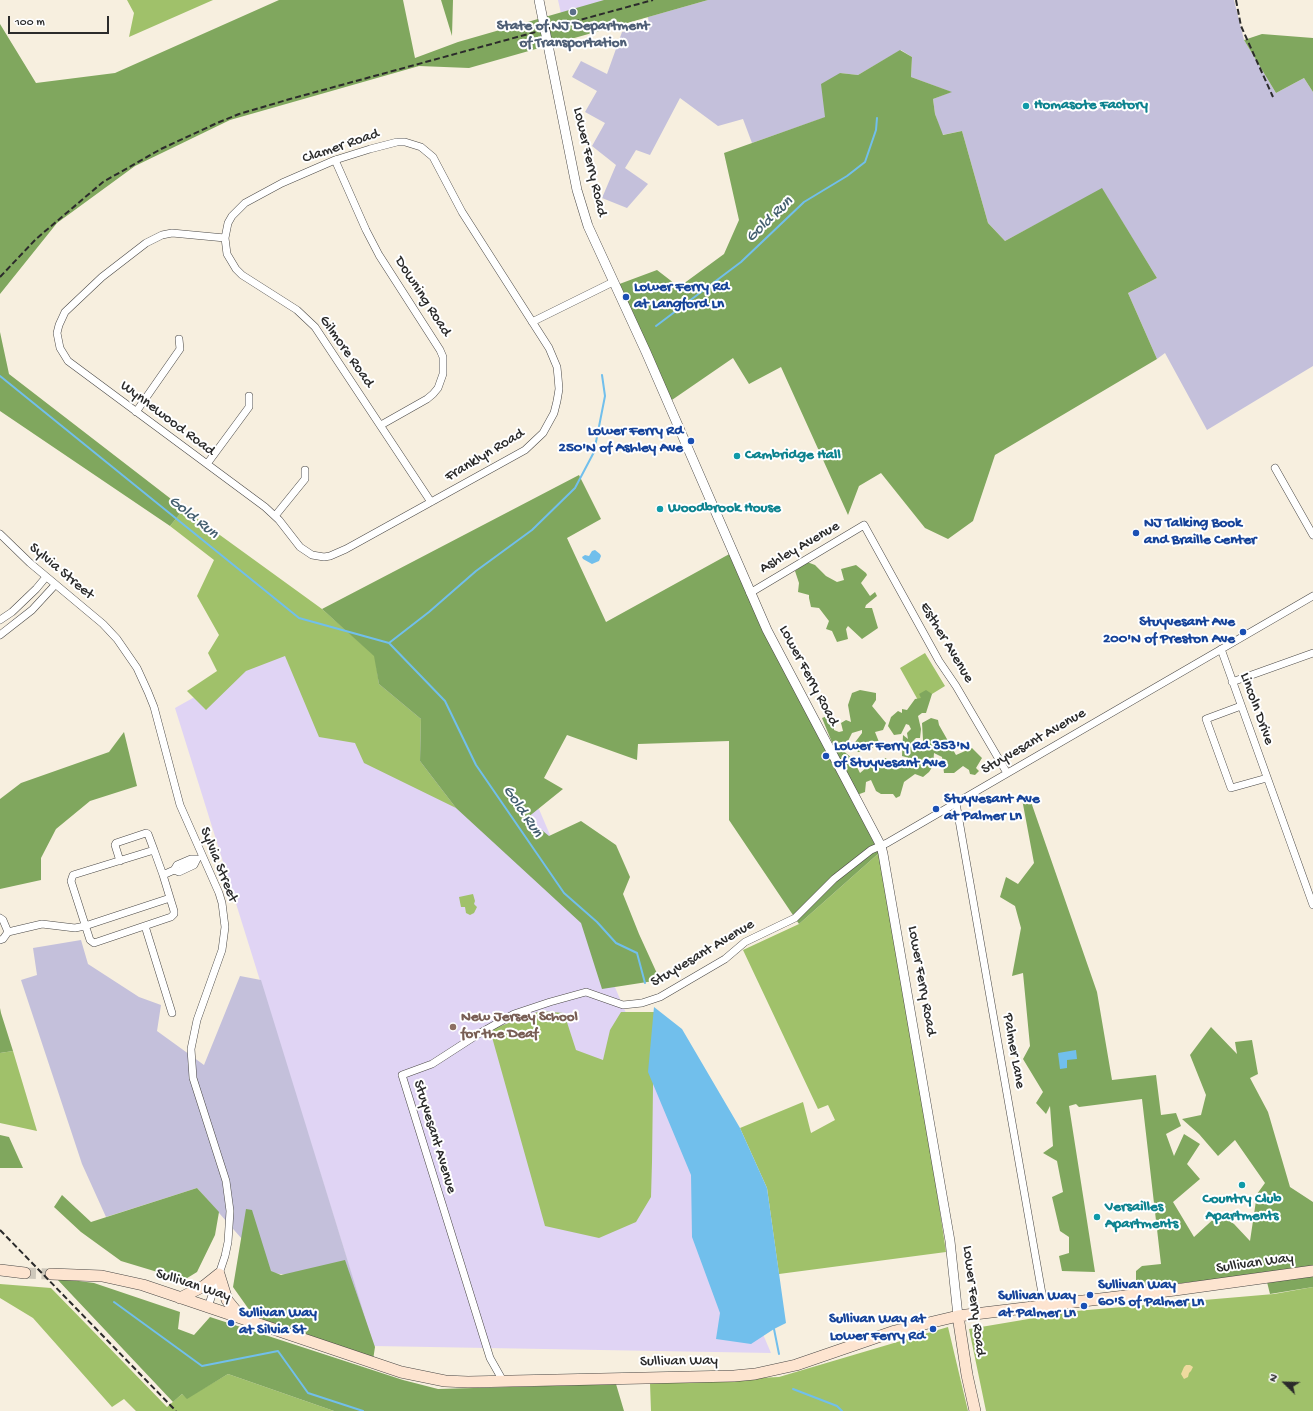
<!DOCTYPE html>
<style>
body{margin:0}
#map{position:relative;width:1313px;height:1411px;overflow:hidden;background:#f7efdf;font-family:"Gochi Hand",sans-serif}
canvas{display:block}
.north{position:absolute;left:1265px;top:1363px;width:40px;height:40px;-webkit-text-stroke:3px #fff;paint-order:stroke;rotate:293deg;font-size:11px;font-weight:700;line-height:16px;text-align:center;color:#2b2b2b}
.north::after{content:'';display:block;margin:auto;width:14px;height:18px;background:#2b2b2b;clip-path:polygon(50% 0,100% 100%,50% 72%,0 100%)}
.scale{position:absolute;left:8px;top:16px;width:101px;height:18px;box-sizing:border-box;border:2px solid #2b2b2b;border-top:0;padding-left:5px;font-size:12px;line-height:14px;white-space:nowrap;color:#2b2b2b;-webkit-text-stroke:3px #fff;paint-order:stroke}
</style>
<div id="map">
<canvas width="1313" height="1411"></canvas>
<div class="north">N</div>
<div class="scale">100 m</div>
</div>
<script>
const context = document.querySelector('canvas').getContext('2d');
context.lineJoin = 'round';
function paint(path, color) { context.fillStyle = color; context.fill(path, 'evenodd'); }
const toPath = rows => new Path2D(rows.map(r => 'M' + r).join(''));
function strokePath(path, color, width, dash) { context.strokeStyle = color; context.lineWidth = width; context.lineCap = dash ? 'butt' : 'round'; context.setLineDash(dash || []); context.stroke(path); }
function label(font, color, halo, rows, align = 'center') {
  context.font = font + ' "Gochi Hand",sans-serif'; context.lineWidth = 4; context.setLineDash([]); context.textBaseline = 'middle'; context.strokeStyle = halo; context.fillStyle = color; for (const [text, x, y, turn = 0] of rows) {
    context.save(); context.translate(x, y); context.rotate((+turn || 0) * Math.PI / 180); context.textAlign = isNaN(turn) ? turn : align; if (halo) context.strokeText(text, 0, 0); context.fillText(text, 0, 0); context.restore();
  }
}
paint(toPath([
 [558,0,629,0,562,18],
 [434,563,771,1353,374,1346,175,708]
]), '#e0d4f4');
paint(toPath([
 [708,0,1234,0,1244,40,1276,93,1304,78,1313,92,1313,366,1207,430,1165,353,1157,359,1128,293,1157,278,1102,189,1005,241,988,223,962,131,942,135,935,114,933,99,951,92,911,77,912,57,901,50,858,75,840,73,826,117,752,143,743,119,718,126,680,98,650,155,636,150,625,168,648,184,627,208,602,198,616,165,592,146,605,123,585,112,597,91,572,77,581,61,607,74,622,32,649,25,648,17],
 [81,940,88,964,139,997,161,1005,157,1031,204,1065,240,976,261,980,374,1346,289,1275,272,1273,197,1188,106,1217,82,1164,21,980,37,975,33,948]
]), '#c4c0db');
paint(toPath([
 [127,0,213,0,129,37,134,13],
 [184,509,322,609,375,656,379,684,421,719,420,761,456,808,364,763,355,743,319,737,285,656,246,671,206,710,187,691,217,671,208,653,219,635,197,596,214,560,170,526],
 [925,653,945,686,919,702,900,668],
 [879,853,901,950,946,1252,779,1274,767,1188,740,1128,803,1102,811,1133,835,1120,828,1105,818,1109,743,950,799,924],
 [473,894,475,901,474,904,477,907,474,913,470,915,466,913,465,907,461,907,459,897],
 [540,1011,564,1013,576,1050,603,1060,610,1030,621,1012,654,1012,652,1162,651,1197,636,1222,599,1238,545,1226,490,1030],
 [13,1051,37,1131,0,1123,0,1053],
 [0,1284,51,1288,167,1407,182,1394,187,1398,228,1374,334,1411,136,1411,124,1399,112,1407,33,1318,0,1298],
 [1313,1287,1313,1411,986,1411,969,1329,1076,1311,1274,1294],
 [948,1327,968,1411,651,1411,650,1383,779,1377]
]), '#a0c16a');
paint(toPath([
 [279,0,403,0,415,58,458,42,604,0,708,0,469,68,419,66,230,120,135,166,57,223,0,294,0,24,36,83,115,73],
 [441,0,453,0,452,36],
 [1262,34,1313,38,1313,92,1304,78,1276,93,1244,40],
 [900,50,912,57,911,77,952,92,933,99,935,114,943,135,962,131,988,223,1005,241,1102,188,1157,278,1128,293,1157,359,995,455,973,521,948,539,925,528,881,473,859,486,848,515,781,367,749,384,733,358,669,402,614,286,657,270,679,287,724,254,739,220,724,153,825,117,821,84,840,73,858,75],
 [0,332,9,374,184,509,170,526,0,411],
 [579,475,601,519,567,538,606,622,733,552,879,853,799,924,729,820,729,741,638,744,637,760,567,735,544,778,563,789,527,818,549,836,581,821,616,845,630,877,623,894,639,934,660,980,602,989,581,923,456,808,420,761,421,719,379,684,374,656,322,609],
 [807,562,815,565,826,576,837,582,844,580,841,569,856,565,866,573,867,575,861,583,870,596,875,592,877,596,866,605,865,608,872,608,878,628,862,639,848,626,846,629,848,639,837,642,832,631,826,629,829,621,819,608,811,607,809,598,809,595,798,592,799,583,795,571],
 [860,690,876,693,876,700,872,706,886,723,883,730,875,732,879,742,870,750,858,752,853,745,862,733,862,730,852,733,848,741,841,749,853,759,860,773,873,762,886,758,888,763,894,766,901,761,910,761,909,758,902,756,903,735,908,739,907,733,911,729,909,725,906,724,901,734,894,735,888,726,891,717,898,711,902,713,902,709,907,710,915,699,921,698,919,694,926,690,932,694,926,713,922,713,918,716,921,729,920,738,916,738,914,740,918,744,926,745,923,740,922,723,931,718,938,720,939,725,956,755,972,748,982,758,976,768,979,771,975,775,970,774,969,770,963,766,954,773,944,773,942,757,934,753,933,766,929,772,923,777,915,774,904,782,900,796,896,798,893,794,881,794,876,791,871,780,866,782,865,792,854,796,822,718,830,715,834,720,834,730,839,732,843,731,841,723,846,720,851,722,848,705,852,693],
 [124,732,137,786,90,801,56,829,41,858,41,880,0,889,0,799,21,783,109,752],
 [1022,799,1030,799,1097,992,1112,1080,1156,1075,1161,1115,1176,1113,1181,1126,1166,1134,1174,1156,1184,1134,1200,1144,1187,1164,1200,1179,1173,1202,1194,1237,1219,1214,1234,1224,1250,1241,1257,1194,1265,1183,1235,1140,1218,1156,1199,1134,1182,1119,1201,1115,1206,1095,1190,1055,1211,1027,1237,1054,1235,1042,1252,1040,1258,1074,1250,1078,1268,1112,1290,1187,1313,1202,1313,1287,1270,1294,1265,1274,1146,1287,1136,1280,1136,1271,1142,1266,1161,1264,1142,1099,1079,1107,1076,1104,1069,1106,1095,1272,1062,1271,1059,1256,1069,1253,1069,1237,1060,1231,1052,1197,1063,1192,1057,1161,1043,1153,1053,1146,1050,1106,1046,1114,1036,1103,1043,1092,1023,1059,1030,1046,1023,973,1012,976,1021,928,1015,906,1000,897,1006,877,1018,884,1034,863],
 [0,1008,1,1013,13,1051,0,1053],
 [0,1135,9,1137,23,1168,0,1168],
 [197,1188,219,1212,215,1235,197,1272,184,1280,121,1261,81,1232,54,1207,62,1195,91,1222],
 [246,1209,252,1210,271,1271,281,1275,345,1260,375,1347,373,1360,255,1318,233,1287],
 [56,1278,94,1283,180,1312,178,1329,194,1335,210,1317,403,1380,438,1389,616,1384,624,1411,334,1411,228,1374,187,1399,182,1394,173,1402]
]), '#80a75e');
paint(toPath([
 [1186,1365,1190,1365,1193,1367,1191,1371,1189,1373,1188,1377,1184,1379,1181,1374,1184,1367]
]), '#eeda9e');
paint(toPath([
 [595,550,600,554,601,556,599,561,592,564,583,559,582,557,585,555,589,556,592,551],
 [654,1007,682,1029,740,1128,767,1188,786,1323,774,1329,751,1344,716,1339,720,1313,692,1237,691,1175,648,1072],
 [1076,1050,1077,1059,1067,1060,1067,1068,1060,1069,1058,1053]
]), '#71bfec');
strokePath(toPath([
 [656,326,741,262,804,202,847,176,865,162,876,130,877,118],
 [0,376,299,618,389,643,445,701,476,765,564,893,597,922,616,943,637,953,645,983],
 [389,643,429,612,476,571,532,530,575,488,594,452,605,396,602,375],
 [114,1302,202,1366,278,1351,308,1393,363,1411],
 [774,1329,779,1354],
 [793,1389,837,1406,842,1411]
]), '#71bfec', 2);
strokePath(toPath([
 [25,1273,51,1274]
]), '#cec8bb', 11, [11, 5.5]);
const minor = toPath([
 [335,160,366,230,379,255,440,350,443,357,443,374,438,388,433,394,427,399,381,425],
 [225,238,172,233,162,235,146,243,102,277,65,312,59,325,57,333,60,348,68,361,265,507,279,520,300,547,312,555,324,557,330,556,346,549,431,502,525,450,543,433,554,413,557,401,559,389,558,377,557,367,549,348,462,212,433,157,421,147,405,142,397,142,370,149,335,160,282,183,245,203,232,216,228,223,225,238,227,254,236,269,242,275,297,310,315,327,431,502],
 [532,322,613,282],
 [136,412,180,349,179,339],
 [207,464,249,407,249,396],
 [1275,468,1313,535],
 [275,516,305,479,305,470],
 [0,534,30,563,103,624,117,639,137,668,148,692,154,707,180,805,219,893,222,903,225,927,222,950,197,1020,191,1049,193,1078,226,1181,230,1211,228,1242,225,1256,208,1307],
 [750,593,864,525,939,661,956,686,1007,773],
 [0,620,12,612,36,589,46,577],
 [0,635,32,610,55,585],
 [1221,649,1313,905],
 [1232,682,1313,653],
 [1241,706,1206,719,1231,788,1267,778],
 [956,803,1044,1305],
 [120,861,115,845,116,843,146,833,148,834,154,850],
 [163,875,154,850,73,875,71,881,90,940,94,943,171,917,174,914,174,911,163,875,174,870,177,865,191,859,197,859,194,865,179,872,174,870],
 [0,918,3,920,8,932],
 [145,926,172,1013],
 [0,940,3,939,8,932,42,924,75,928,85,926,170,898],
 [503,1381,490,1358,402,1075,432,1064,480,1033,514,1014,550,1002,586,992,623,1005,642,1003,660,997,725,959,745,942,795,918,834,879,871,850,887,843,1313,596]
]);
const tertiary = toPath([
 [539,0,577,190,588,226,646,352,767,630,881,846,883,854,950,1241,958,1316]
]);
const secondary = toPath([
 [0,1270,25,1273],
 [51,1274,102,1276,143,1285,401,1372,445,1381,468,1382,734,1376,755,1374,796,1365,895,1331,958,1316,1175,1290,1313,1271],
 [180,1298,204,1286,219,1274,227,1300,241,1317],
 [958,1316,967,1375,975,1411]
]);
strokePath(minor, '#4a4846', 8);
strokePath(tertiary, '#4a4846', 10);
strokePath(secondary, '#4a4846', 12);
strokePath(minor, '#fff', 7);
strokePath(tertiary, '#fff', 9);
strokePath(secondary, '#fde4d0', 11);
strokePath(toPath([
 [1236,0,1241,26,1273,97],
 [0,277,36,239,103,182,161,149,217,123,239,114,290,99,653,0],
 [0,1230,176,1411]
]), '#2b2b2b', 2, [6, 3]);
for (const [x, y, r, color] of [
 [573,12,4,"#5c6f8a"],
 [1026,106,4,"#0f9aa8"],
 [626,297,4,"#1a4fb4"],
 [691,441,4,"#1a4fb4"],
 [737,456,4,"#0f9aa8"],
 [660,509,4,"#0f9aa8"],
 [1136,533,4,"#1a4fb4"],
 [1243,632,4,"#1a4fb4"],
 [826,756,4,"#1a4fb4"],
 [936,809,4,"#1a4fb4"],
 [453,1027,4,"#8d6e63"],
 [1242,1185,4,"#0f9aa8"],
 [1097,1217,4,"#0f9aa8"],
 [1090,1295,4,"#1a4fb4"],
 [1084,1306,4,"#1a4fb4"],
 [231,1323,4,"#1a4fb4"],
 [933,1329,4,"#1a4fb4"]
]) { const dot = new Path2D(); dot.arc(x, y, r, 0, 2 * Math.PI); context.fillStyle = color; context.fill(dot); strokePath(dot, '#fff', 1.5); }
label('bold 15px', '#4e5e75', '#fff', [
 ["State of NJ Department",573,27],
 ["of Transportation",573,44]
]);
label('bold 15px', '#0d838f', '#fff', [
 ["Homasote Factory",1034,106],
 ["Cambridge Hall",745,456],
 ["Woodbrook House",668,509],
 ["Country Club",1242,1200,"center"],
 ["Apartments",1242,1217,"center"],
 ["Versailles",1105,1208],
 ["Apartments",1105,1225]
], 'left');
label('15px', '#2b2b2b', '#fff', [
 ["Clamer Road",341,147,-19],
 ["Lower Ferry Road",589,162,77],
 ["Downing Road",422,297,57],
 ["Gilmore Road",346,352,55],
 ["Wynnewood Road",167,419,37],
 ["Franklyn Road",485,456,-31],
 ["Ashley Avenue",800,548,-30],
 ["Sylvia Street",61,572,40],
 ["Esther Avenue",946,643,59],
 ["Lower Ferry Road",808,676,62],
 ["Lincoln Drive",1256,709,70],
 ["Stuyvesant Avenue",1034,742,-30],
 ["Sylvia Street",218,865,68],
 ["Stuyvesant Avenue",703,954,-31],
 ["Lower Ferry Road",921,981,80],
 ["Palmer Lane",1013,1051,80],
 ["Stuyvesant Avenue",434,1137,73],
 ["Sullivan Way",1255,1264,-8],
 ["Sullivan Way",193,1286,18],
 ["Lower Ferry Road",973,1301,83],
 ["Sullivan Way",679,1362,-1]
]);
label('bold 15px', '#164399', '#fff', [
 ["Lower Ferry Rd",634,288],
 ["at Langford Ln",634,305],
 ["Lower Ferry Rd",683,432,"right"],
 ["250'N of Ashley Ave",683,449,"right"],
 ["NJ Talking Book",1144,524],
 ["and Braille Center",1144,541],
 ["Stuyvesant Ave",1235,623,"right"],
 ["200'N of Preston Ave",1235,640,"right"],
 ["Lower Ferry Rd 353'N",834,747],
 ["of Stuyvesant Ave",834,764],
 ["Stuyvesant Ave",944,800],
 ["at Palmer Ln",944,817],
 ["Sullivan Way",1098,1286],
 ["60'S of Palmer Ln",1098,1303],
 ["Sullivan Way",1076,1297,"right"],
 ["at Palmer Ln",1076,1314,"right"],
 ["Sullivan Way",239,1314],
 ["at Silvia St",239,1331],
 ["Sullivan Way at",925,1320,"right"],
 ["Lower Ferry Rd",925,1337,"right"]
], 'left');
label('bold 15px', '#785e54', '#fff', [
 ["New Jersey School",461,1018],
 ["for the Deaf",461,1035]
], 'left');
label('italic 16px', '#445f6f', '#fff', [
 ["Gold Run",770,220,-44],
 ["Gold Run",193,518,39],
 ["Gold Run",522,812,56]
]);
</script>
